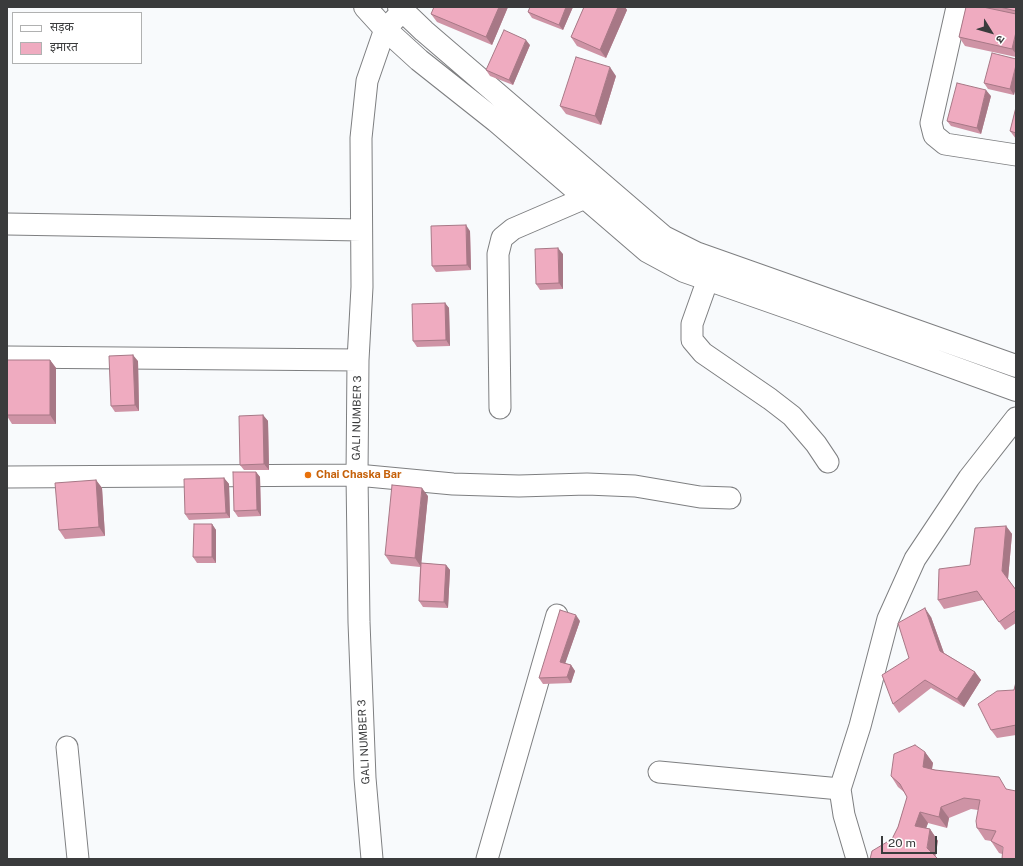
<!DOCTYPE html>
<meta charset="utf-8">
<style>
body{margin:0}
#map{position:relative;width:1023px;height:866px;overflow:hidden;background:#f8fafc;font-family:"Public Sans","Noto Sans Devanagari",sans-serif}
canvas{display:block}
.frame{position:absolute;inset:0;border:8px solid #3a3b3c;pointer-events:none}
.legend{position:absolute;left:12px;top:12px;width:130px;height:52px;box-sizing:border-box;background:#fff;border:1px solid #b0b1b1;margin:0;padding:5px 7px;list-style:none;font-size:12px;color:#3a3b3c}
.legend li{display:flex;align-items:center;gap:8px;height:20px}
.legend b{width:20px;border:1px solid #b0b1b1}
.north{position:absolute;left:971px;top:12px;width:40px;height:40px;-webkit-text-stroke:3px #fff;paint-order:stroke;rotate:127deg;font-size:11px;font-weight:700;line-height:16px;text-align:center;color:#3a3b3c}
.north::after{content:'';display:block;margin:auto;width:14px;height:18px;background:#3a3b3c;clip-path:polygon(50% 0,100% 100%,50% 72%,0 100%)}
.scale{position:absolute;left:881px;top:836px;width:56px;height:18px;box-sizing:border-box;border:2px solid #3a3b3c;border-top:0;padding-left:5px;font-size:12px;line-height:14px;white-space:nowrap;color:#3a3b3c;-webkit-text-stroke:3px #fff;paint-order:stroke}
</style>
<div id="map">
<canvas width="1023" height="866"></canvas>
<div class="frame"></div>
<ul class="legend">
<li><b style="height:5px;background:#fff"></b>सड़क</li>
<li><b style="height:11px;background:#efabc0"></b>इमारत</li>
</ul>
<div class="north">उ</div>
<div class="scale">20 m</div>
</div>
<script>
const context = document.querySelector('canvas').getContext('2d');
context.lineJoin = 'round';
const toPath = rows => new Path2D(rows.map(r => 'M' + r).join(''));
function strokePath(path, color, width, dash) { context.strokeStyle = color; context.lineWidth = width; context.lineCap = dash ? 'butt' : 'round'; context.setLineDash(dash || []); context.stroke(path); }
function paint(path, color) { context.fillStyle = color; context.fill(path, 'evenodd'); }
function label(font, color, halo, rows, align = 'center') {
  context.font = font + ' "Public Sans",sans-serif'; context.lineWidth = 3.5; context.setLineDash([]); context.textBaseline = 'middle'; context.strokeStyle = halo; context.fillStyle = color; for (const [text, x, y, turn = 0] of rows) {
    context.save(); context.translate(x, y); context.rotate((+turn || 0) * Math.PI / 180); context.textAlign = isNaN(turn) ? turn : align; if (halo) context.strokeText(text, 0, 0); context.fillText(text, 0, 0); context.restore();
  }
}
const street = toPath([
 [957,7,931,123,934,135,945,144,1016,155],
 [7,224,361,230],
 [708,279,692,324,692,340,703,353,770,399,792,416,816,444,828,462],
 [7,357,358,360],
 [500,408,498,254,502,238,513,229,585,198],
 [7,477,357,475,453,484,519,486,587,484,635,486,700,497,730,498],
 [67,747,78,859],
 [659,772,840,789],
 [372,859,365,778,359,622,357,475,358,360,362,287,361,138,367,81,385,29,403,11],
 [487,859,557,615],
 [857,859,844,815,840,789,860,726,888,619,915,559,969,478,1016,418]
]);
const secondary = toPath([
 [365,7,385,29,419,60,496,121,647,251,684,271,801,312,1016,390],
 [399,7,424,31,664,237,696,253,1016,366]
]);
strokePath(street, '#7e7f81', 23);
strokePath(secondary, '#7e7f81', 24);
strokePath(street, '#fff', 21);
strokePath(secondary, '#fff', 22);
paint(toPath([
 [434,7,508,7,492,45,437,22,431,14],
 [573,7,563,30,532,18,528,12],
 [584,7,625,7,627,10,606,58,577,46,571,37],
 [966,7,1016,7,1016,57,965,46,959,37],
 [530,45,513,85,490,76,486,70],
 [1016,59,1014,95,988,89,984,83],
 [616,76,601,125,566,114,560,106],
 [991,96,981,134,951,126,947,121],
 [1016,107,1016,139,1010,131],
 [470,231,471,270,436,272,432,266],
 [563,254,563,289,540,290,536,284],
 [445,303,449,308,450,346,417,347,413,341],
 [7,360,50,360,56,368,56,424,12,424,7,416],
 [138,361,139,411,115,412,111,406],
 [263,415,268,421,269,470,244,470,240,465],
 [256,472,260,477,261,516,238,517,234,511],
 [224,478,229,484,230,518,189,520,185,514],
 [96,480,102,488,105,536,65,539,59,530],
 [428,496,421,563,446,565,450,570,448,608,423,607,419,601,420,567,391,564,385,555],
 [212,524,216,530,216,563,197,563,193,557],
 [1006,526,1012,534,1008,579,1016,590,1016,623,1005,630,983,600,944,609,938,600],
 [931,617,944,653,975,672,981,680,964,707,931,688,899,713,893,704,909,658],
 [580,621,565,663,571,665,575,671,571,683,543,684,539,678],
 [1016,682,1016,735,997,738,991,730,1014,690],
 [925,752,933,763,932,769,1007,789,1002,854,999,853,991,841,985,840,977,828,978,810,971,809,949,818,947,828,928,823,926,828,930,829,938,841,892,839,898,827,907,797,904,792,898,787,891,776]
]), '#ce93a5');
paint(toPath([
 [499,7,508,7,492,45,486,37],
 [566,7,573,7,563,30,559,25],
 [618,7,625,7,627,10,606,58,600,50],
 [1016,32,1016,54,1012,49],
 [526,40,530,45,513,85,509,80],
 [1016,65,1016,88,1014,95,1010,89],
 [610,67,616,76,601,125,595,116],
 [986,90,991,96,981,134,977,128],
 [466,225,470,231,471,270,467,265],
 [558,248,563,254,563,289,559,283],
 [445,303,449,308,450,346,446,340],
 [133,355,138,361,139,411,135,405],
 [50,360,56,368,56,424,50,415],
 [263,415,268,421,269,470,264,464],
 [256,472,260,477,261,516,257,510],
 [224,478,229,484,230,518,226,513],
 [96,480,102,488,105,536,99,527],
 [422,488,428,496,421,567,415,558],
 [212,524,216,530,216,563,212,557],
 [1006,526,1012,534,1008,579,1002,571],
 [446,565,450,570,448,608,444,602],
 [925,608,931,617,946,659,940,651],
 [576,615,580,621,564,667,560,662],
 [571,665,575,671,571,683,567,677],
 [975,672,981,680,964,707,957,699],
 [925,752,933,763,930,779,923,767],
 [941,807,949,818,947,828,939,817],
 [920,812,928,823,923,837,915,826],
 [930,829,938,841,935,859,927,848]
]), '#a77886');
const building = toPath([
 [434,7,499,7,486,37,431,14,434,7],
 [530,7,566,7,559,25,528,12,530,7],
 [584,7,618,7,600,50,571,37,584,7],
 [966,7,983,7,1016,14,1016,32,1012,49,959,37,966,7],
 [1000,7,1016,7,1016,11,1000,7],
 [504,30,526,40,509,80,486,70,504,30],
 [992,53,1016,59,1016,65,1010,89,984,83,992,53],
 [576,57,610,67,595,116,560,106,576,57],
 [957,83,986,90,977,128,947,121,957,83],
 [1016,107,1016,133,1010,131,1016,107],
 [466,225,467,265,432,266,431,226,466,225],
 [558,248,559,283,536,284,535,249,558,248],
 [445,303,446,340,413,341,412,304,445,303],
 [133,355,135,405,111,406,109,356,133,355],
 [7,360,50,360,50,415,7,415,7,360],
 [263,415,264,464,240,465,239,416,263,415],
 [233,472,256,472,257,510,234,511,233,472],
 [224,478,226,513,185,514,184,479,224,478],
 [96,480,99,527,59,530,55,483,96,480],
 [392,485,422,488,415,558,385,555,392,485],
 [194,524,212,524,212,557,193,557,194,524],
 [1006,526,1002,571,1016,590,1016,610,999,622,977,591,938,600,939,569,970,565,975,528,1006,526],
 [421,563,446,565,444,602,419,601,421,563],
 [925,608,940,651,975,672,957,699,925,680,893,704,882,675,909,658,898,623,925,608],
 [560,610,576,615,560,662,571,665,567,677,539,678,560,610],
 [1016,682,1016,725,991,730,978,704,997,691,1014,690,1016,682],
 [915,745,925,752,923,767,935,770,999,777,1006,789,1016,791,1016,859,1002,859,1003,847,991,841,996,831,977,828,976,821,980,800,964,798,941,807,939,817,920,812,915,826,930,829,927,848,938,859,870,859,872,851,892,839,898,827,907,797,900,784,891,776,894,754,915,745]
]);
paint(building, '#efabc0');
strokePath(building, '#a77886', 1);
for (const [x, y, r, color] of [
 [308,475,4,"#e8710a"]
]) { const dot = new Path2D(); dot.arc(x, y, r, 0, 2 * Math.PI); context.fillStyle = color; context.fill(dot); strokePath(dot, '#fff', 1.5); }
label('11px', '#3a3b3c', '#fff', [
 ["GALI NUMBER 3",357,418,-89],
 ["GALI NUMBER 3",364,742,-93]
]);
label('bold 11px', '#c56008', '#fff', [
 ["Chai Chaska Bar",316,475]
], 'left');
</script>
